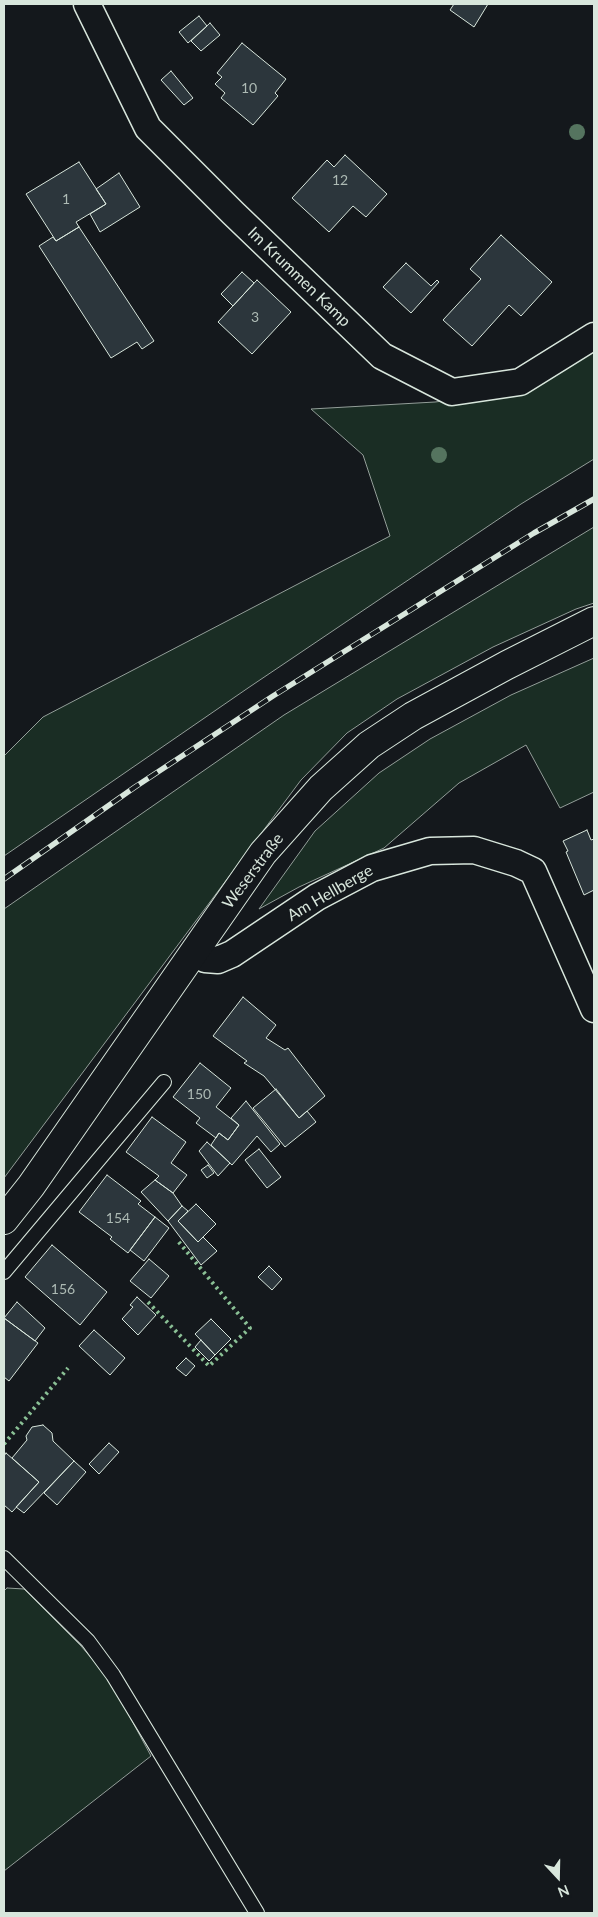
<!DOCTYPE html>
<meta charset="utf-8">
<style>
body{margin:0}
#map{position:relative;width:598px;height:1917px;overflow:hidden;background:#14181c;font-family:Lato,sans-serif}
canvas{display:block}
.frame{position:absolute;inset:0;border:5px solid #d8e6dc;pointer-events:none}
.north{position:absolute;left:533px;top:1852px;width:50px;height:50px;-webkit-text-stroke:4px #14181c;paint-order:stroke;rotate:159deg;font-size:14px;font-weight:700;line-height:20px;text-align:center;color:#d8e6dc}
.north::after{content:'';display:block;margin:auto;width:18px;height:22px;background:#d8e6dc;clip-path:polygon(50% 0,100% 100%,50% 72%,0 100%)}
</style>
<div id="map">
<canvas width="598" height="1917"></canvas>
<div class="frame"></div>
<div class="north">N</div>
</div>
<script>
const context = document.querySelector('canvas').getContext('2d');
context.lineJoin = 'round';
function paint(path, color) { context.fillStyle = color; context.fill(path, 'evenodd'); }
const toPath = rows => new Path2D(rows.map(r => 'M' + r).join(''));
function strokePath(path, color, width, dash) { context.strokeStyle = color; context.lineWidth = width; context.lineCap = dash ? 'butt' : 'round'; context.setLineDash(dash || []); context.stroke(path); }
function label(font, color, halo, rows, align = 'center') {
  context.font = font + ' Lato,sans-serif'; context.lineWidth = 4; context.setLineDash([]); context.textBaseline = 'middle'; context.strokeStyle = halo; context.fillStyle = color; for (const [text, x, y, turn = 0] of rows) {
    context.save(); context.translate(x, y); context.rotate((+turn || 0) * Math.PI / 180); context.textAlign = isNaN(turn) ? turn : align; if (halo) context.strokeText(text, 0, 0); context.fillText(text, 0, 0); context.restore();
  }
}
const green = toPath([
 [594,342,594,459,521,504,248,688,4,856,4,756,43,717,390,536,363,455,311,409,435,402,517,392,594,342],
 [594,527,594,603,576,609,493,647,397,699,347,733,301,780,4,1178,4,909,284,715,594,527],
 [594,658,594,792,560,808,526,745,459,783,384,848,299,887,259,909,315,831,379,773,430,739,511,695,594,658],
 [7,1588,24,1589,81,1646,110,1680,151,1756,4,1871,4,1591,7,1588]
]);
paint(green, '#1a2d24');
strokePath(green, '#939e99', 1);
const building = toPath([
 [454,4,488,4,474,27,450,10,454,4],
 [199,16,207,26,188,43,179,32,199,16],
 [210,23,220,35,201,51,191,41,210,23],
 [242,43,286,79,275,93,278,96,253,125,221,98,225,93,215,84,222,77,217,73,242,43],
 [171,71,193,98,184,105,161,80,171,71],
 [345,155,387,194,366,217,353,206,329,232,292,198,327,160,334,167,345,155],
 [79,162,106,204,76,222,79,227,56,241,26,194,79,162],
 [119,173,140,207,100,232,90,214,106,204,96,189,119,173],
 [79,227,154,341,142,349,137,342,111,358,39,246,53,237,56,241,79,227],
 [501,235,552,282,521,316,509,305,472,346,443,320,481,279,470,269,501,235],
 [406,263,431,286,437,280,439,282,411,313,383,287,406,263],
 [242,272,254,283,233,306,221,294,242,272],
 [257,280,291,312,252,354,218,322,257,280],
 [587,830,591,840,594,839,594,890,584,895,566,852,568,851,563,841,587,830],
 [243,997,276,1025,266,1038,285,1050,288,1048,325,1096,299,1118,264,1076,244,1063,247,1061,213,1036,243,997],
 [200,1063,231,1088,216,1107,239,1125,228,1140,219,1133,216,1138,196,1123,200,1118,173,1097,200,1063],
 [276,1089,299,1118,307,1111,316,1122,285,1147,253,1108,276,1089],
 [246,1101,280,1144,271,1152,257,1136,232,1165,211,1145,219,1133,228,1140,239,1125,231,1118,246,1101],
 [152,1117,186,1142,171,1163,187,1175,173,1193,155,1180,159,1176,126,1152,152,1117],
 [207,1142,230,1163,218,1176,199,1151,207,1142],
 [259,1149,281,1177,267,1188,245,1160,259,1149],
 [208,1165,214,1173,207,1178,201,1170,208,1165],
 [107,1175,141,1201,138,1204,155,1217,128,1253,110,1239,112,1237,79,1212,107,1175],
 [155,1180,173,1193,182,1206,168,1221,141,1192,155,1180],
 [196,1204,216,1224,198,1242,178,1221,196,1204],
 [182,1206,188,1211,178,1221,198,1242,203,1237,217,1251,201,1265,168,1221,182,1206],
 [155,1217,169,1228,144,1261,130,1250,155,1217],
 [52,1245,107,1292,80,1325,25,1277,52,1245],
 [149,1259,169,1276,151,1298,130,1281,149,1259],
 [269,1266,282,1279,272,1290,258,1277,269,1266],
 [137,1297,156,1315,138,1335,122,1319,133,1307,130,1305,137,1297],
 [17,1302,45,1328,35,1341,4,1318,17,1302],
 [4,1318,38,1343,9,1381,4,1377,4,1318],
 [211,1319,231,1339,215,1355,195,1334,211,1319],
 [94,1330,125,1358,110,1375,79,1346,94,1330],
 [201,1340,215,1355,209,1361,195,1347,201,1340],
 [186,1358,195,1366,186,1376,176,1368,186,1358],
 [43,1425,52,1433,53,1441,74,1461,24,1513,16,1507,39,1482,12,1458,27,1440,26,1436,32,1427,43,1425],
 [109,1443,119,1452,99,1474,89,1464,109,1443],
 [6,1453,39,1482,12,1512,4,1505,4,1456,6,1453],
 [74,1461,86,1472,57,1505,44,1493,74,1461]
]);
paint(building, '#2c363c');
strokePath(building, '#d8e6dc', 1);
const lane = toPath([
 [4,1272,164,1082],
 [4,1558,88,1641,113,1675,257,1913]
]);
const street = toPath([
 [87,4,148,128,233,213,382,356,452,392,520,382,594,336],
 [194,952,205,959,218,960,232,954,317,897,372,868,430,851,474,850,516,863,533,871,594,1009]
]);
const secondary = toPath([
 [4,1220,31,1186,263,853,321,788,369,745,413,716,507,665,594,621]
]);
strokePath(lane, '#d8e6dc', 16);
strokePath(street, '#d8e6dc', 29);
strokePath(secondary, '#d8e6dc', 30);
strokePath(lane, '#14181c', 14);
strokePath(street, '#14181c', 26);
strokePath(secondary, '#14181c', 28);
const rail = toPath([
 [4,879,135,787,273,696,534,533,594,499]
]);
strokePath(rail, '#d8e6dc', 5.5);
strokePath(rail, '#14181c', 4, [11]);
strokePath(toPath([
 [148,1302,209,1366,250,1328,178,1241],
 [4,1444,68,1368]
]), '#8ac095', 4, [2.5, 4]);
context.fillStyle = '#55745f';
for (const [x, y] of [
 [577,132],
 [439,455]
]) { context.beginPath(); context.arc(x, y, 8, 0, 2 * Math.PI); context.fill(); }
label('14px', '#adbab4', null, [
 ["10",249,88],
 ["12",340,180],
 ["1",66,199],
 ["3",255,317],
 ["150",199,1094],
 ["154",118,1218],
 ["156",63,1289]
]);
label('16px', '#d8e6dc', '#14181c', [
 ["Im Krummen Kamp",299,277,44],
 ["Weserstraße",253,871,-53],
 ["Am Hellberge",330,893,-30]
]);
</script>
